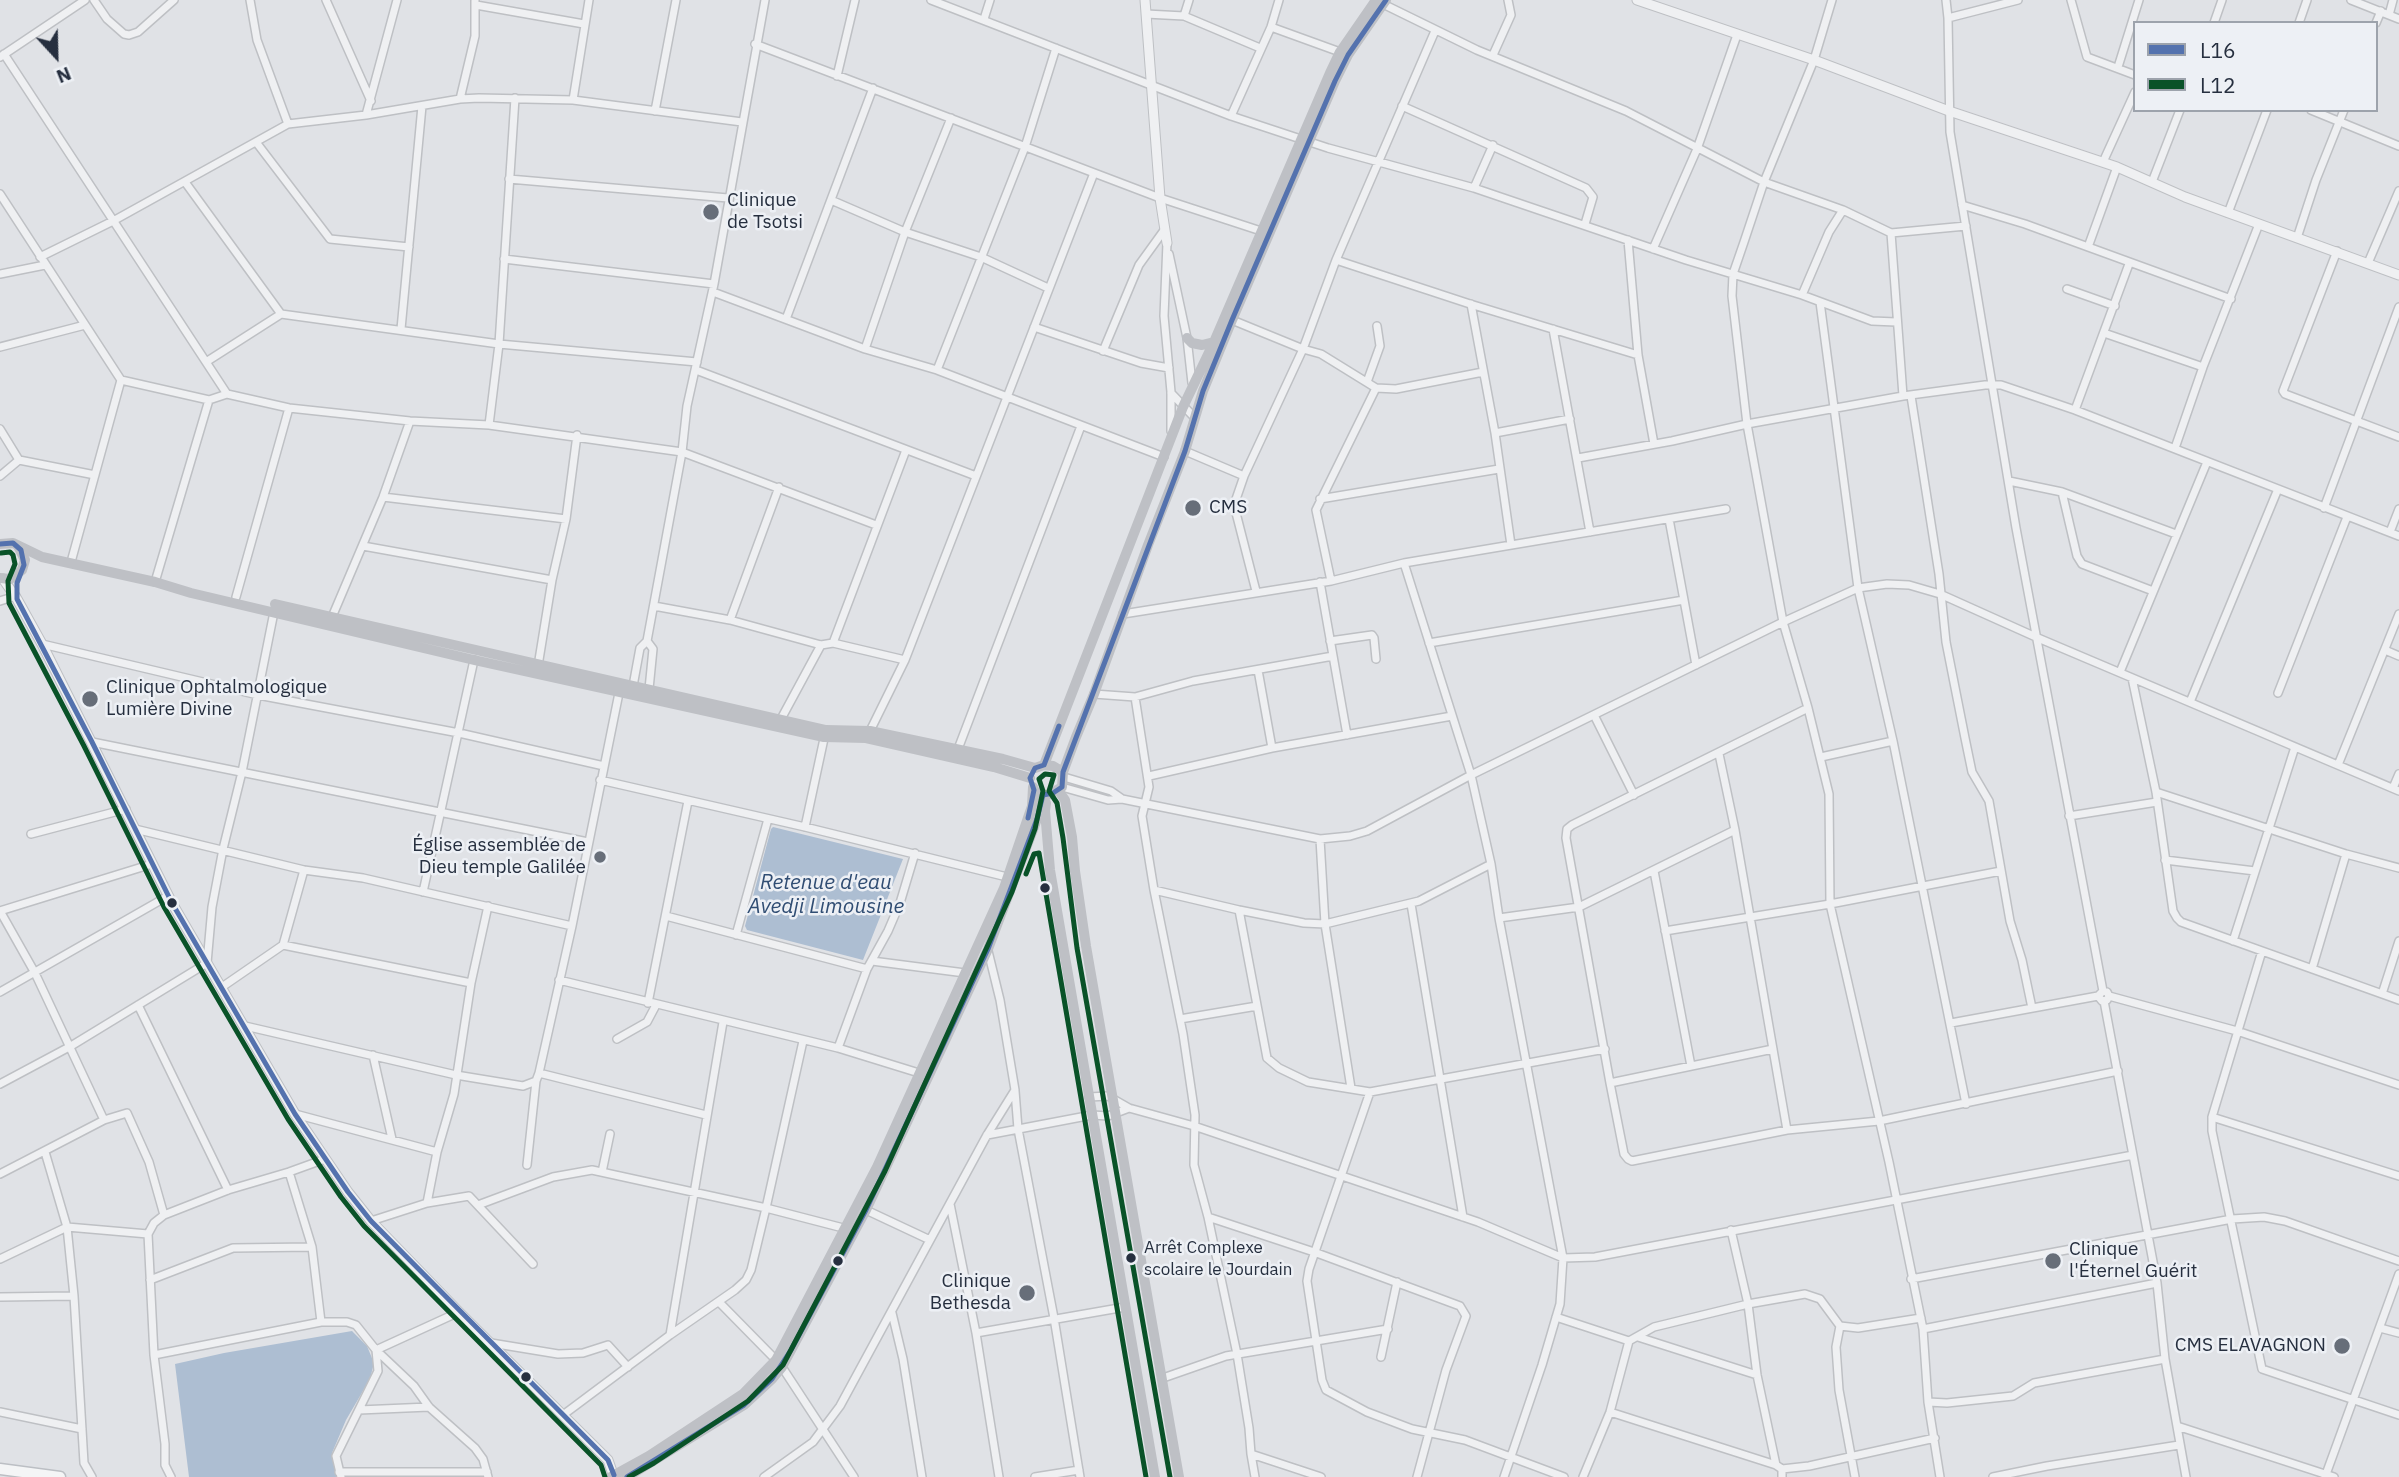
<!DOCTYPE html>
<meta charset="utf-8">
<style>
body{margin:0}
#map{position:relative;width:2399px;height:1477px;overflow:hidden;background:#e0e2e6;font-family:"IBM Plex Sans",sans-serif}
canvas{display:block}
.legend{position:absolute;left:2133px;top:21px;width:245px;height:91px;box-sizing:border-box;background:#edf0f5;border:2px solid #9da3ac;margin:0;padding:9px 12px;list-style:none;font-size:21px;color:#262f3f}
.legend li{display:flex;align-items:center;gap:14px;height:35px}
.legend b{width:35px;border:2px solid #9da3ac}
.north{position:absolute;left:21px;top:21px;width:70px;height:70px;-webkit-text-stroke:5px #edf0f5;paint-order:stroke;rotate:158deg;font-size:19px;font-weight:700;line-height:28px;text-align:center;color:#262f3f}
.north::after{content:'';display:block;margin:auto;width:24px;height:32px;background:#262f3f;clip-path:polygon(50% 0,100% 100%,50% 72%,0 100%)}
</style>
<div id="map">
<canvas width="2399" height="1477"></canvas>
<ul class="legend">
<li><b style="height:9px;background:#5472ae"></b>L16</li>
<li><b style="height:9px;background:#095228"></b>L12</li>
</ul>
<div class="north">N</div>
</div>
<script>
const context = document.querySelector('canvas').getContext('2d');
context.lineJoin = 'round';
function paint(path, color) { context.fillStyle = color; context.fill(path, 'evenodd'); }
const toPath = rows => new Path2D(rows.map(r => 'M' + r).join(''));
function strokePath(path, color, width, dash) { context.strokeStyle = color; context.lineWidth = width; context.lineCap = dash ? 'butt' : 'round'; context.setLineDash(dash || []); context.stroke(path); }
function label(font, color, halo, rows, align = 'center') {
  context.font = font + ' "IBM Plex Sans",sans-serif'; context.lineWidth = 5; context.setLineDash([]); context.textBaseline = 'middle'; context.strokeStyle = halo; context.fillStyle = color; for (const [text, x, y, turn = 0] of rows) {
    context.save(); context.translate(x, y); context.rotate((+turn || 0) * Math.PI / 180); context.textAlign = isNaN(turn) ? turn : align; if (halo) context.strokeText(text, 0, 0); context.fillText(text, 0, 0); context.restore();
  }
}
paint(toPath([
 [773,827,903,859,863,960,747,930,745,926,771,829],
 [352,1331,367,1346,374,1363,370,1379,346,1420,332,1453,339,1477,189,1477,175,1364,224,1353]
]), '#adbed2');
const minor = toPath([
 [94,0,107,19,124,34,129,35,138,32,174,0],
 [250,0,257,40,288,124],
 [326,0,371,101],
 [931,0,1231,116,1328,148,1474,188,1686,260,1802,295,1872,321,1896,322],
 [1832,0,1814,60,1764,182,1744,242,1733,274,1732,296,1747,424,1783,622,1808,708,1829,794,1830,904,1889,1162,1923,1329,1928,1402,1940,1477],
 [1946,0,1948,18,1950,132,2016,528,2103,991],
 [2071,0,2087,57,2135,75],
 [2351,0,2399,19],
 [1383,4,1477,50,1626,111,1764,182,1843,210,1891,233,1903,396],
 [476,5,584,24],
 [1146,14,1184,16,1189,0],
 [2389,15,2393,0],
 [1184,16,1260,48],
 [1948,18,2018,0],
 [984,19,990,0],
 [2214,23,2222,0],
 [2299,23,2307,0],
 [2376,23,2381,11],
 [1271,27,1340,52],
 [755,44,1160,198,1261,231],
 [4,54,227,394],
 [1493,55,1511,15,1508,0],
 [0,57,85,0],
 [2118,67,2139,0],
 [837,76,855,0],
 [460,99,475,36,475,1],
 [573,100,589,0],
 [1402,106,1586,188,1593,197,1585,224],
 [2311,110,2399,146],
 [655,111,676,0],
 [366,115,397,0],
 [1231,116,1271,27,1279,0],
 [256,142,330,239,409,247],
 [2103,162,2135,92],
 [509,179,728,198],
 [185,182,281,314],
 [2152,182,2180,110],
 [1474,188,1493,145],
 [0,194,121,380,209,400,227,394,289,408,410,421,489,425,682,452,876,525],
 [831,200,905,232,981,257,1048,288],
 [1962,205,2025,224,2231,299],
 [2228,213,2267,110],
 [1891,233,1966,226],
 [2297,238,2316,180,2344,110],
 [1628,240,1638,355,1654,444],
 [1167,243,1164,316,1171,392,1171,431],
 [2088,247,2117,167],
 [1653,249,1697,149,1737,35],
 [2337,251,2283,391,2285,394,2399,437],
 [1169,254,1187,338,1192,383],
 [40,257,113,221,288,124,366,115,460,99,479,98,573,100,742,122],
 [504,259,714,284],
 [1336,260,1470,304,1638,355],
 [2368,263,2399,191],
 [0,274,45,265],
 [2067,289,2115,306],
 [713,292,865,349,937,370,1164,457],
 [1802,295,1829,232,1843,210],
 [1820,302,1858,588,1893,741,1966,1104],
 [1471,304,1495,433,1511,545],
 [786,319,873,88],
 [1232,320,1303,349,1321,354,1376,388,1396,389,1483,372],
 [1034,327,1141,363,1169,368],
 [401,329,422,106],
 [1553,329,1590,532],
 [2104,333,2203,367],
 [0,347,85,325],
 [865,349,905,232,951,118],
 [1103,351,1139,265,1165,229],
 [206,362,281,314,499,344,697,362],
 [696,370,976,476],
 [937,370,1025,147,1056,48],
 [1367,382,1380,346,1377,326],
 [1171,393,1194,417],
 [1911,396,1939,574,1946,642,1965,738,1972,772,1989,801,2010,921,2022,960,2032,1008],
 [2075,410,2129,264],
 [489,425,499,344,515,98],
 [0,429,19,460],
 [1495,433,1570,419],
 [2175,448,2203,367,2259,224],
 [1185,451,1244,476],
 [1578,458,1672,441,1747,424,1903,396,1985,385,2001,385,2075,410,2399,536],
 [0,476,19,460,95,475],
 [2009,481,2062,492,2176,534],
 [2062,492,2077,556,2082,564,2153,591],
 [383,497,566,519],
 [1320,499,1499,469],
 [2324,508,2399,307],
 [1669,519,1696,665],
 [2390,532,2399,509],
 [363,546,552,580],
 [71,562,121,380],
 [1404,563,1471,775,1491,864,1499,918,1563,1258,1560,1304,1542,1365,1504,1477],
 [1331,581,1316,510,1376,388],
 [155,582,209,400],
 [1320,582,1347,735],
 [1256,591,1234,505,1244,476,1303,349,1336,260,1435,31],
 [236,597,289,408],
 [0,601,16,596],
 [654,606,730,620,821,645,833,643,905,660],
 [1123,614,1331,581,1404,563,1726,509],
 [332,617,383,497,410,421],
 [730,620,779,487],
 [647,641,653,649,649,689],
 [1330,641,1372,635,1374,638,1376,659],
 [833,643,906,450],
 [1429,643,1684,600],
 [42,644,258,695,459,733,604,766],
 [2385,650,2399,656],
 [538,666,552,580,566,519,577,435],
 [1258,670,1272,748],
 [2120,672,2207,462],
 [2132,678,2156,792,2173,911,2177,918,2181,922,2399,1000],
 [633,686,640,648,647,641,682,452,687,406,714,284,765,0],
 [2278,693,2347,517],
 [1094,694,1135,697,1193,681,1333,656],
 [1135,697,1149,787,1142,816,1154,890,1183,1034,1195,1115,1194,1165,1208,1217,1314,1252,1460,1306,1466,1316,1446,1370,1417,1477],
 [2190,702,2278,489],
 [1808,708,1572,825,1567,829,1566,838,1610,1083,1624,1154,1628,1159,1632,1161,1787,1130,1879,1121,2118,1071],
 [1594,715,1634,795],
 [781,719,821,645],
 [870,731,905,660,1094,173],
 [92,742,588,842],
 [958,749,1081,426],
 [1719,754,1735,830,1787,1130],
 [1821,757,1893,741],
 [2338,765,2399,614],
 [1149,776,1272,748,1452,716],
 [1064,777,1111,791,1121,798],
 [600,780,805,827,1007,877],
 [1062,787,1108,800,1122,799,1320,839,1350,836,1367,831,1471,775,1783,622,1858,588,1887,584,1909,585,1940,594,2038,638,2399,791],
 [2393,788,2399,774],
 [2156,792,2346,854,2399,868],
 [2069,816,2157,802],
 [805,827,825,734],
 [135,829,304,870,363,878,572,926],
 [31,834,126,809],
 [1320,839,1325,924,1351,1088],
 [2165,860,2255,871],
 [1654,871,1691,1066],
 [1154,890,1239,910,1304,923,1325,924,1419,901,1491,864],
 [423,892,474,660],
 [1411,904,1463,1217],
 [1239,910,1267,1058,1279,1068,1308,1082,1370,1092,1605,1049],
 [0,911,35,973,104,1120],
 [0,911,152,864],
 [666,916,867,969],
 [1499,918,1579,907,1735,830],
 [1665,931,1830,904,2001,871],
 [736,935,768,819],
 [2233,941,2295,747],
 [283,945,304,870],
 [2262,951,2212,1117,2212,1131,2262,1369,2399,1415],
 [872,961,965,973],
 [2312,969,2346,854],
 [559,980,838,1048,919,1073],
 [222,987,283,945,471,983],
 [0,992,168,896],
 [2382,994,2399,941],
 [2109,996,2237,1031,2399,1085],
 [2104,1001,2157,1283,2165,1359,2186,1477],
 [648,1003,688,801],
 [138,1005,228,1190],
 [1180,1019,1257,1006],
 [1951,1023,2098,996,2103,991,2107,992,2109,996,2107,1000,2102,1001,2098,996],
 [245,1026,456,1075,523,1086,536,1081,539,1073,572,926,619,693],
 [617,1039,647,1022,656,1005],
 [838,1048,867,969,888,931,900,903,915,853],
 [373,1055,392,1139],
 [539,1073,706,1115],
 [1610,1083,1773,1049],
 [0,1084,71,1046,207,963,212,907,223,849,242,772,274,612],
 [1015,1091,1018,1129,1054,1318,1080,1477],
 [1370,1092,1309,1269,1307,1281,1322,1380,1326,1390,1367,1412,1412,1429,1465,1440,1564,1477],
 [1089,1097,1108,1096,1129,1108,1194,1126,1478,1222,1563,1258,1595,1257,2133,1155],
 [295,1114,437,1152],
 [2212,1117,2399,1176],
 [987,1135,1092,1115,1108,1116,1129,1108],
 [45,1152,67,1227,74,1296,84,1463,92,1477],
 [527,1165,536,1081],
 [289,1172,312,1247,321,1322],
 [602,1172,610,1134],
 [0,1174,104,1120,127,1113,149,1162,164,1215],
 [427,1203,437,1152,454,1094,471,983,488,906],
 [950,1204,976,1333,999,1477],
 [478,1205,553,1177,592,1170,766,1208,847,1229],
 [866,1210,930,1240],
 [1208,1217,1237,1354,1249,1428,1251,1454,1321,1477],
 [371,1221,427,1203,469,1196,533,1264],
 [1731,1230,1748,1304,1757,1375,1776,1465,1782,1469,1782,1477],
 [0,1259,67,1227,148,1234],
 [1911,1279,2232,1219,2264,1217,2285,1221,2399,1261],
 [150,1280,233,1248,312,1247],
 [0,1297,74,1296],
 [719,1302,776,1360],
 [459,1312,376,1350,414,1386,429,1407,475,1448,483,1459,488,1477],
 [892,1313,903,1359,922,1477],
 [1556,1317,1629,1341],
 [1840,1326,1836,1347,1839,1390,1855,1477],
 [2380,1328,2399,1333],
 [1923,1329,2157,1283],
 [976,1333,1125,1307],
 [670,1335,723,1022],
 [1638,1337,1757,1375],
 [491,1343,558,1354,583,1353,608,1345,628,1367],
 [154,1355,321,1322,347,1322,356,1325,376,1350,378,1371,336,1456,341,1477],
 [1381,1357,1397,1282],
 [782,1367,854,1477],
 [1163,1378,1226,1356,1388,1329],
 [1928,1402,1947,1403,2013,1396,2034,1383,2165,1359],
 [359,1410,429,1407],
 [0,1412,82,1429],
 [1610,1412,1776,1465],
 [563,1415,670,1335,735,1290,746,1280,751,1270,766,1208,803,1041],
 [2177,1426,2334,1477],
 [1251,1454,1255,1477],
 [1782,1469,1809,1466,1935,1438],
 [339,1472,487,1472],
 [171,1477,165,1465,165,1444,154,1355,148,1234,154,1223,164,1215,228,1190,289,1172,325,1159],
 [764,1477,813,1442,840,1406,987,1135,1015,1090,1000,1000,988,951],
 [1035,1477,1079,1470],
 [1583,1477,1610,1412,1629,1341,1654,1327,1748,1304,1805,1294,1820,1299,1840,1326,1858,1328,1921,1318],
 [1993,1477,2047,1466,2179,1445],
 [2325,1477,2399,1274]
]);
const tertiary = toPath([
 [1145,0,1160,198,1167,243],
 [1637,0,1814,60,1949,111,2117,167,2185,197,2399,275],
 [3,579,17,599,42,644,172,903,295,1114,348,1192,371,1221,459,1312,608,1460,614,1477]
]);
const primary = toPath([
 [0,1469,60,1477]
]);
strokePath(minor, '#bec0c4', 10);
strokePath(tertiary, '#bec0c4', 11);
strokePath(primary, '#bcbfc4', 13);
strokePath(minor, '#eff0f2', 7);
strokePath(tertiary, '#eff0f2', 9);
strokePath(toPath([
 [1187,338,1192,343,1202,345,1214,342],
 [0,544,13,543,42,557,155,582,191,593,474,660,824,737,866,738,994,767,1030,778],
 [0,578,10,579,22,570,25,560,18,546],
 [275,604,826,730,870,731,1003,759,1035,768,1044,765,1053,766,1063,772],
 [1044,765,1183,407,1214,342,1330,73,1340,52,1376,0],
 [1034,790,1038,794,1048,795,1062,787,1063,772,1076,737,1094,694,1148,545,1185,451,1203,391,1232,320,1335,81,1348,55,1386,0],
 [1058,790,1065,800,1072,837,1075,871,1086,946,1179,1477],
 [1046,803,1045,811,1050,870,1155,1477],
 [611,1477,649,1456,743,1394,776,1360,877,1167,1004,888,1032,806,1033,787],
 [627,1477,744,1405,772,1379,782,1367,866,1210,988,949,1037,819,1043,795]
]), '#bec0c5', 10);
strokePath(primary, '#f4f5f6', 10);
strokePath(toPath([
 [0,544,13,543,21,550,24,565,17,583,17,599,92,742,172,903,295,1114,348,1192,371,1221,608,1460,614,1475],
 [1028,818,1034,790,1030,778,1035,768,1044,765,1059,726],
 [627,1477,744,1405,772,1379,791,1350,866,1210,988,949,1037,819,1043,795,1053,793,1062,787,1063,772,1185,451,1203,391,1232,320,1335,81,1348,55,1386,0]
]), '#5472ae', 5);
strokePath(toPath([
 [1,553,10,552,13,555,15,564,8,581,9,603,84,746,164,907,288,1119,341,1197,364,1226,601,1465,605,1477],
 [1026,874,1034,854,1039,853,1146,1477],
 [629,1477,654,1463,748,1401,783,1365,885,1171,1012,892,1035,829,1043,791,1039,779,1045,774,1054,775,1049,791,1057,803,1063,838,1077,948,1170,1477]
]), '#095228', 5);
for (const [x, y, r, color] of [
 [711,212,9,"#676e79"],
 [1193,508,9,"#676e79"],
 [90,699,9,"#676e79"],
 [600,857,7,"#676e79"],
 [1045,888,6,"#262f3f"],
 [172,903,6,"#262f3f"],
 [1131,1258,6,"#262f3f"],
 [838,1261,6,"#262f3f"],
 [2053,1261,9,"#676e79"],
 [1027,1293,9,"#676e79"],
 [2342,1346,9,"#676e79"],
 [526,1377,6,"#262f3f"]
]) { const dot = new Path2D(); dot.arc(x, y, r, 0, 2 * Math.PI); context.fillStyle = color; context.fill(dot); strokePath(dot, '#edf0f5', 2.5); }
label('17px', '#262f3f', '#edf0f5', [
 ["Arrêt Complexe",1144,1248],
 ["scolaire le Jourdain",1144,1270]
], 'left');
label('19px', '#262f3f', '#edf0f5', [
 ["Clinique",727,201],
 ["de Tsotsi",727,223],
 ["CMS",1209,508],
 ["Clinique Ophtalmologique",106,688],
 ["Lumière Divine",106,710],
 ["Église assemblée de",586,846,"right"],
 ["Dieu temple Galilée",586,868,"right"],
 ["Clinique",2069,1250],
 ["l'Éternel Guérit",2069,1272],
 ["Clinique",1011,1282,"right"],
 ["Bethesda",1011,1304,"right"],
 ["CMS ELAVAGNON",2326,1346,"right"]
], 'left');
label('italic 21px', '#304d73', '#edf0f5', [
 ["Retenue d'eau",826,883],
 ["Avedji Limousine",826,907]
]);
</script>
